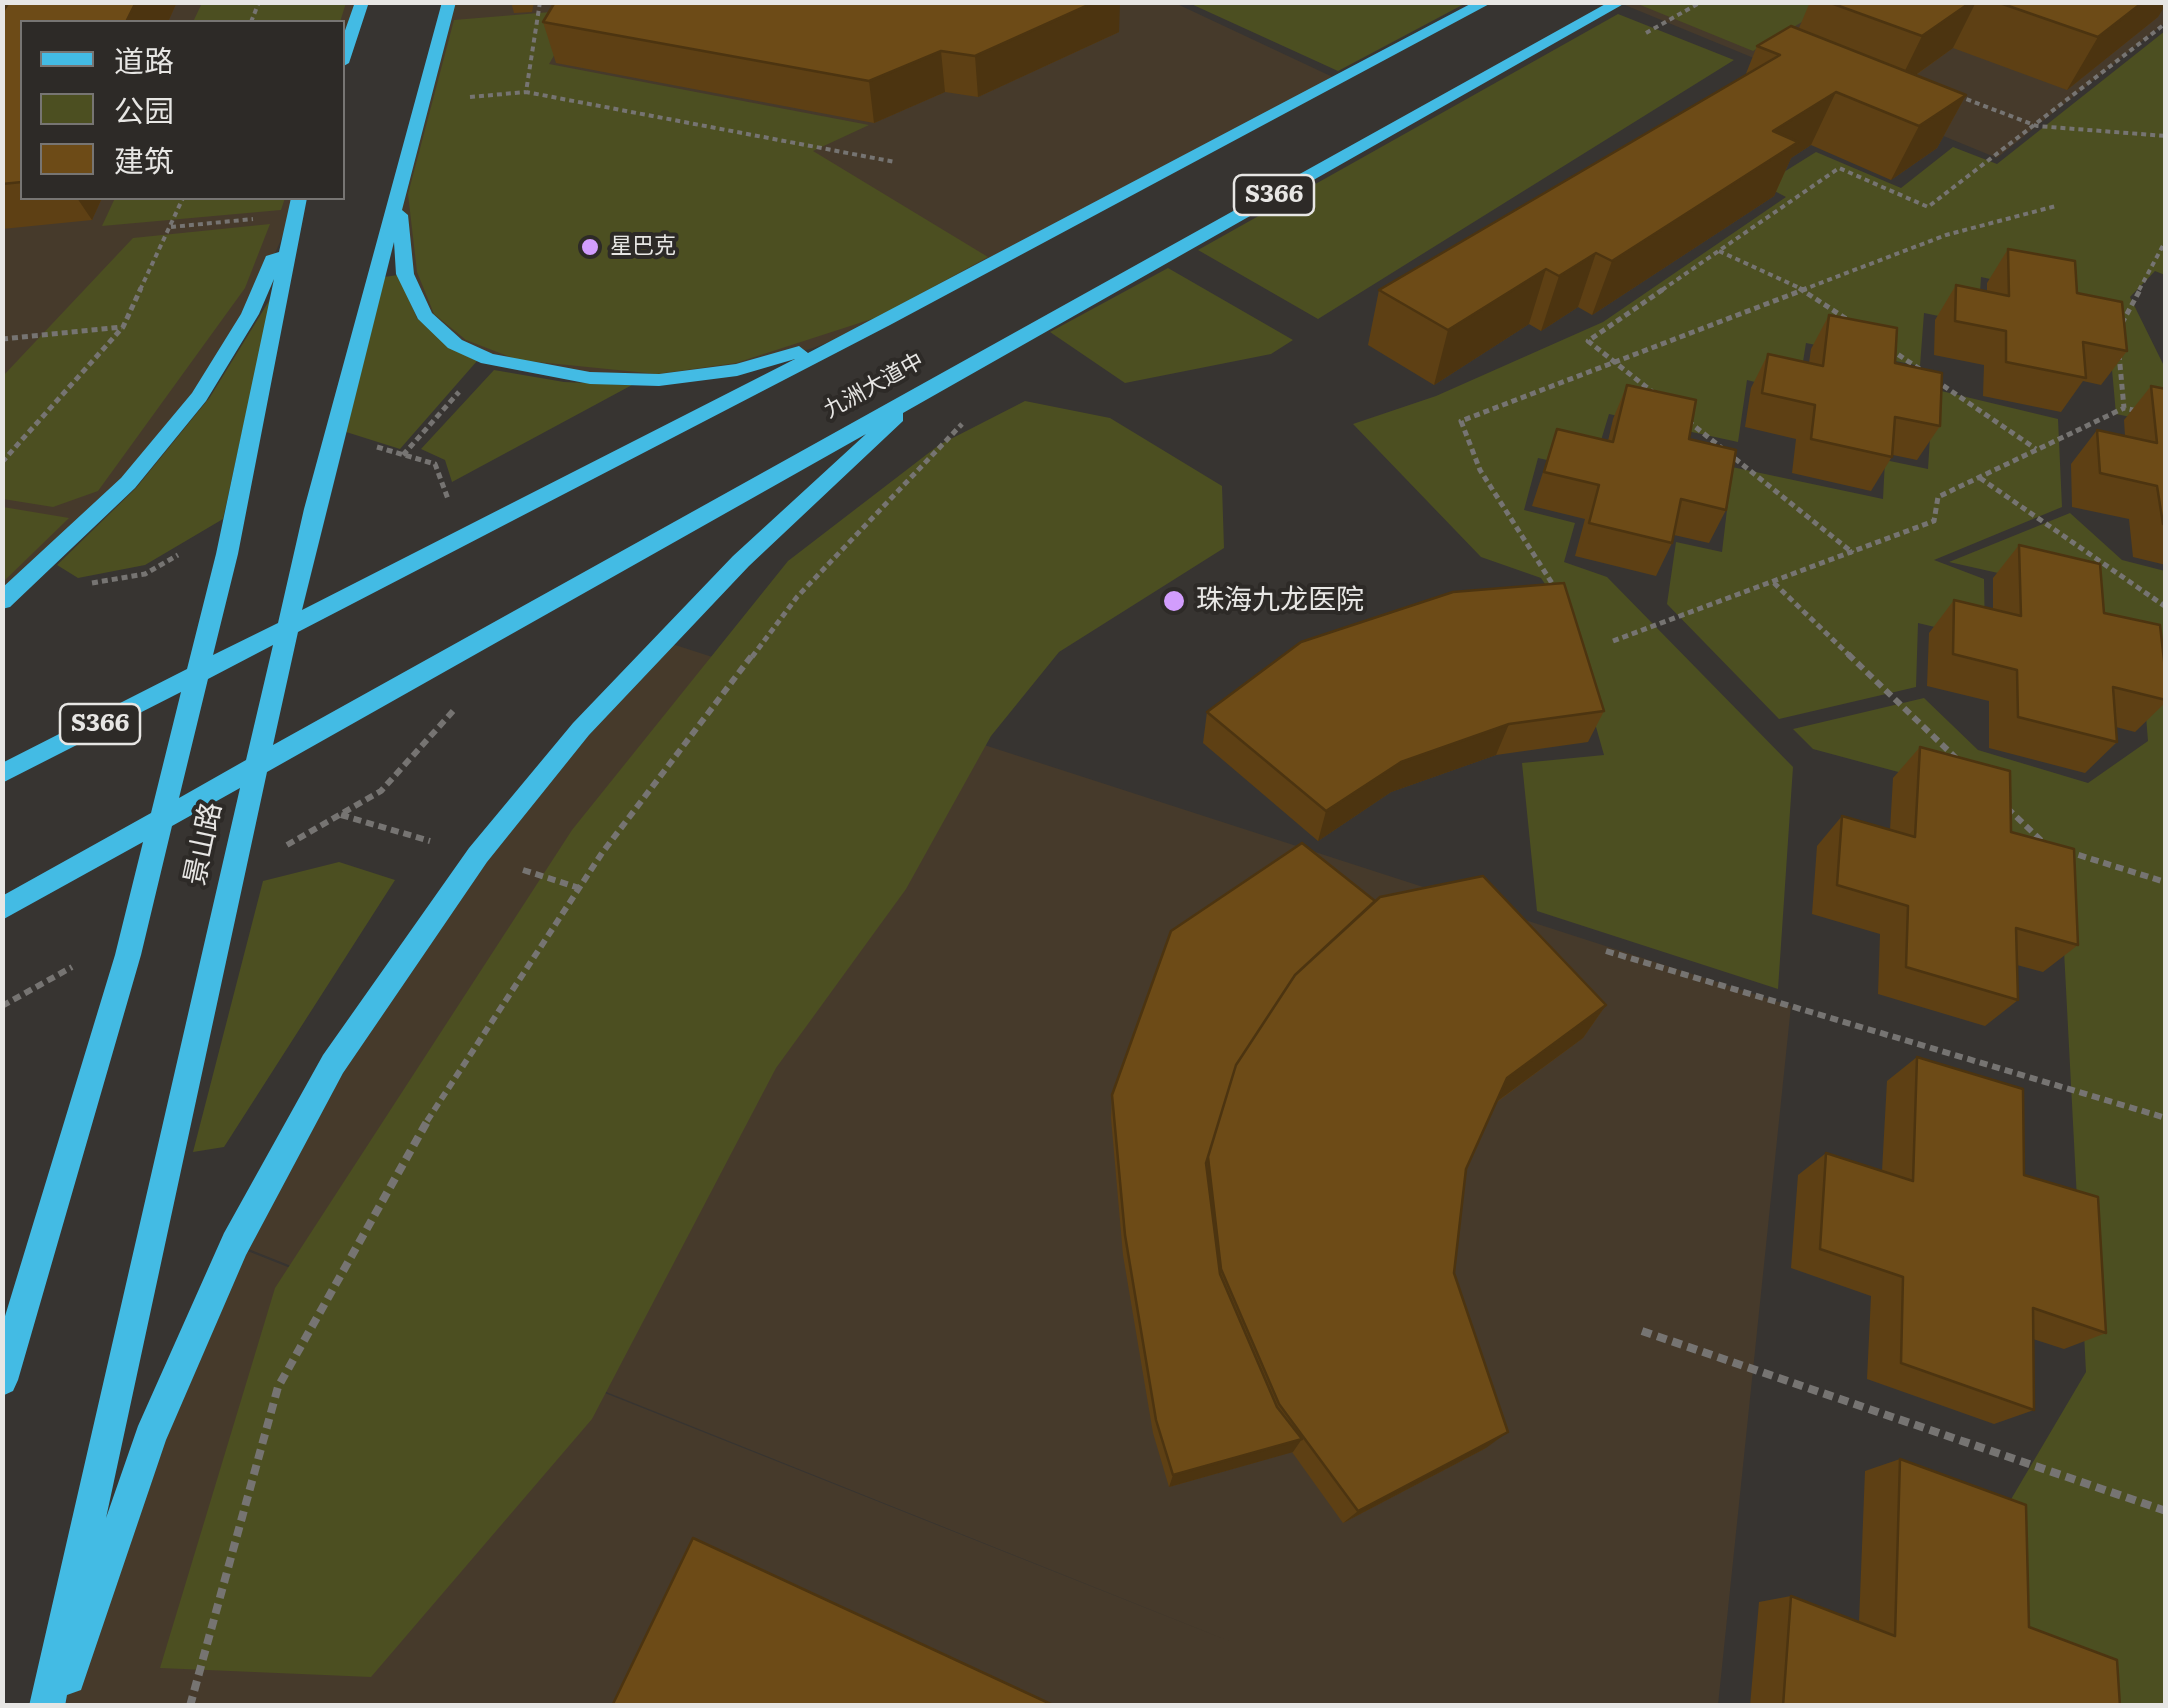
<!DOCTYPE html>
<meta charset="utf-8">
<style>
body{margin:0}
#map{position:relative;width:2168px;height:1708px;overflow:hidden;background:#373431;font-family:Literata,"Noto Sans SC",serif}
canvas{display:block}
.frame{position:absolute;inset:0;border:5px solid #e7e6e4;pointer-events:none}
.legend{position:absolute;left:20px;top:20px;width:325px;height:180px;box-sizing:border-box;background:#2d2a27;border:2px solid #777573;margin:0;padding:12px 18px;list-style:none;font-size:30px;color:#e7e6e4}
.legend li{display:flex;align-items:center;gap:20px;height:50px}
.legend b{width:50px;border:2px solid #777573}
</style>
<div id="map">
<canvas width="2168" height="1708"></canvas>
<div class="frame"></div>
<ul class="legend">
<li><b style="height:12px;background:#43bbe4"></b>道路</li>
<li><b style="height:28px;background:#4c4f21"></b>公园</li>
<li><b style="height:28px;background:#6d4b17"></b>建筑</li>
</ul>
</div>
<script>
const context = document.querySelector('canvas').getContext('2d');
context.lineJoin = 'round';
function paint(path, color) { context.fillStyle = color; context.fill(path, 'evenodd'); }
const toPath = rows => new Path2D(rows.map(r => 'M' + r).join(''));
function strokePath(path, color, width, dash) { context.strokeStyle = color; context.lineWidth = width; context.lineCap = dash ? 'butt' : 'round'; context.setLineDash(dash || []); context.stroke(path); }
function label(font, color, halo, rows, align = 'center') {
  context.font = font + ' Literata,"Noto Sans SC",serif'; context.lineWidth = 8; context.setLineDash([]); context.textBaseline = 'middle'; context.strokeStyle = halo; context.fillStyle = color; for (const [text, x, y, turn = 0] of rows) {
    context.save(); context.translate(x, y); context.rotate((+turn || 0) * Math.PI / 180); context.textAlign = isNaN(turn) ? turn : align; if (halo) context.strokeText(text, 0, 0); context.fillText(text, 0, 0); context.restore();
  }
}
paint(toPath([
 [2165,2,2166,22,1997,158,1620,3],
 [3,3,362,3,343,62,342,22,22,22,22,198,299,198,249,314,198,397,127,482,3,600],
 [450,3,1175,3,1339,80,884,321,813,348,737,370,660,380,507,366,455,344,424,315,406,274,399,196],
 [666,642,1791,1006,1718,1705,60,1706,235,1246,1234,1643,236,1244,455,884]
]), '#463a2b');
paint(toPath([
 [1633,2,1834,3,1753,51],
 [202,3,202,2,346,3,340,22,193,22],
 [1189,3,1466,3,1338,71],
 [575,10,576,18,549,64,869,125,813,151,988,257,878,317,736,363,657,374,518,360,466,340,434,314,417,272,408,194,454,20],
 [1618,14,1734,60,1318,319,1198,250],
 [2165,31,2165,275,2155,271,2130,297,2165,368,2165,424,2116,414,2109,336,2063,295,1981,277,1978,324,1924,313,1920,366,1806,343,1798,393,1747,380,1738,442,1609,414,1592,470,1538,458,1524,510,1575,523,1564,562,1607,577,1793,767,1778,989,1537,911,1522,763,1604,755,1563,611,1541,578,1481,557,1353,424,1436,396,1603,322,1786,197,1763,185,1816,152,1901,188,1953,147,1997,164],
 [115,198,285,198,281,210,102,226],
 [270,224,245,288,98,491,53,507,3,499,3,376,133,238],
 [1168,268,1293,340,1271,354,1125,383,1050,332],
 [398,275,417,318,449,347,477,361,400,449,343,431,384,277],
 [272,296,223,519,145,565,78,578,57,565,136,488,210,397],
 [494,370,564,382,632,385,452,482,445,460,421,449],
 [1933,389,2058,419,2062,507,1934,560,1984,579,1985,639,1918,623,1916,687,1779,719,1667,604,1676,542,1722,552,1732,467,1883,499,1885,460,1928,469],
 [1025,401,1110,418,1222,486,1224,548,1059,652,991,736,906,889,776,1068,592,1419,371,1677,160,1668,275,1288,572,830,788,561,939,445],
 [3,507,69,518,3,582,2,582],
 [2070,513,2122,560,2165,571,2165,1705,2091,1705,2005,1622,2000,1518,2086,1372,2060,874,1993,856,1995,798,1813,749,1793,729,1924,698,1978,750,2088,783,2148,741,2141,654,2083,592,1949,562],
 [339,862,395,880,224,1147,193,1152,263,881]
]), '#4c4f21');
strokePath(toPath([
 [540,2,526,92,895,162],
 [251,22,259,2],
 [1646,33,1701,2],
 [1958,96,2037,126,2166,136],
 [470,97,526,92],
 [171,227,253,219],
 [1719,251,1804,290],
 [140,290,183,198],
 [1662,290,1839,168,1928,207,2166,23],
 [1802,290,1946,235,2056,206],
 [2139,290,2166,240]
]), '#767472', 4, [5, 4]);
strokePath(toPath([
 [1799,288,1851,322],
 [2122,323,2141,288],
 [2,339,122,327],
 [1890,349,1921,370],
 [2119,354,2124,408,2137,411],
 [1935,380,2036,449],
 [1655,394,1588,341,1665,288],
 [1688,421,1853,553],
 [377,447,435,464,448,499],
 [403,455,459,392],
 [2,462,123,327,141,288],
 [1980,478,2166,607],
 [92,583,145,574,178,555],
 [1774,583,1851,657],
 [1557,591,1480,470,1461,421,1808,288],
 [1613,641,1934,521,1938,497,2124,408],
 [752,657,797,597,962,424]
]), '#767472', 5, [6, 4]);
strokePath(toPath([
 [1848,654,1959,761],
 [2007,808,2045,844],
 [341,815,430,841],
 [287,845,381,791,454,710],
 [2066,851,2165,882],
 [523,870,579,888],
 [1606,951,2166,1118],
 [2,1006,72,967],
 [427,1121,602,853,753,654]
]), '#767472', 6, [8, 5]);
strokePath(toPath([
 [1642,1331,2166,1511],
 [190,1706,278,1387,429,1118]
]), '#767472', 8, [10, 6]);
paint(toPath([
 [355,2,369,2,349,63,342,67,342,39,355,2],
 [442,2,456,2,402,210,408,215,414,274,432,313,462,340,493,354,590,372,659,374,736,364,799,346,808,353,1474,2,1493,2,890,325,298,632,273,745,1609,2,1627,2,903,413,903,421,749,566,589,735,487,862,343,1073,246,1255,166,1440,81,1690,67,1695,65,1706,29,1706,240,788,172,826,141,955,18,1380,13,1391,2,1396,2,1326,115,955,143,842,2,920,2,896,151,813,181,692,2,783,2,763,187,669,216,554,274,279,259,314,206,401,135,488,10,607,2,609,2,588,121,478,192,393,241,314,266,256,279,252,291,198,307,198,238,554,213,655,278,623,304,509,442,2],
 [394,242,396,274,418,319,448,348,481,363,590,384,659,386,737,376,795,359,302,610,394,242],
 [866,434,733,556,573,723,469,848,323,1055,224,1233,138,1426,106,1518,267,772,866,434],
 [273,645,246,760,179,798,208,679,273,645]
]), '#43bbe4');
paint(toPath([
 [177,2,168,22,22,22,22,198,102,198,92,220,2,229,2,13],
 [511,2,534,2,532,12,514,13],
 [1810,2,2166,2,2158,17,2067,90,1953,48,1916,75,1966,95,1937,148,1891,180,1811,145,1791,158,1774,196,1592,315,1578,307,1541,331,1529,324,1434,385,1368,345,1379,290,1745,76,1757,46,1799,28],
 [543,22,1119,32,978,97,945,92,874,123,556,63],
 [2008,249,2077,293,2127,351,2101,385,2083,381,2061,412,1983,396,1984,365,1934,355,1935,320,1956,285,1987,291,1987,283],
 [1829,315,1895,363,1940,426,1917,460,1893,455,1871,491,1792,473,1796,439,1745,427,1751,388,1768,354,1809,363,1811,349],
 [1627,385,1689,439,1726,510,1709,543,1674,535,1672,543,1656,576,1575,556,1585,519,1532,506,1557,429,1608,441,1613,419],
 [2151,386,2166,389,2166,565,2133,557,2129,519,2072,507,2071,464,2097,430,2125,436,2124,420],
 [2019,545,2104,613,2166,678,2166,702,2135,732,2116,727,2117,742,2085,773,1989,748,1989,701,1927,686,1929,633,1954,600,1993,610,1993,578],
 [1604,711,1588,742,1496,755,1391,792,1318,841,1203,743,1207,712],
 [1920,747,2011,832,2078,945,2043,972,2017,965,2018,1000,1985,1026,1878,994,1880,934,1812,914,1817,846,1842,816,1890,830,1893,778],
 [1375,901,1606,1005,1583,1038,1497,1102,1466,1169,1454,1273,1486,1448,1343,1523,1292,1452,1169,1487,1153,1433,1123,1255,1111,1118,1112,1095],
 [1917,1057,2024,1175,2106,1333,2064,1349,2033,1339,2034,1410,1994,1424,1867,1379,1871,1296,1791,1268,1798,1175,1826,1153,1882,1171,1887,1081],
 [1900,1459,2029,1627,2120,1706,1750,1706,1759,1602,1791,1596,1859,1622,1865,1471]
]), '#5e4014');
paint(toPath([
 [136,2,177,2,168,22,126,22],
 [1095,2,1120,2,1119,32,978,97,975,56],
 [1971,2,1976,2,1953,48,1896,89,1922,36],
 [2143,2,2166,2,2166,4,2158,17,2067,90,2098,37],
 [941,51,945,92,874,123,869,81],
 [1836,92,1811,145,1791,158,1774,196,1592,315,1612,261,1773,131],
 [1966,95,1937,148,1891,180,1919,126],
 [77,198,102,198,92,220],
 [1596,253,1578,307,1541,331,1559,276],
 [1546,269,1529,324,1434,385,1448,330],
 [1509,724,1496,755,1391,792,1318,841,1326,811,1401,762],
 [1606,1005,1583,1038,1488,1108,1507,1078],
 [1508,1432,1486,1448,1343,1523,1358,1511],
 [1302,1439,1293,1452,1169,1487,1173,1475]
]), '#4c3410');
const building = toPath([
 [9,2,136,2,126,22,22,22,22,182,2,184,2,13,9,2],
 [555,2,1095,2,975,56,941,51,869,81,543,22,555,2],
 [1828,2,1971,2,1922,36,1828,2],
 [1997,2,2143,2,2098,37,1997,2],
 [1791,26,1966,95,1919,126,1836,92,1773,131,1798,142,1612,261,1596,253,1559,276,1546,269,1448,330,1379,290,1780,55,1757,46,1791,26],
 [2008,249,2075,261,2077,293,2122,302,2127,351,2083,342,2086,378,2006,362,2006,331,1955,321,1956,285,2009,296,2008,249],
 [1829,315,1897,328,1895,363,1942,373,1940,426,1895,417,1892,457,1811,439,1815,405,1762,393,1768,354,1823,366,1829,315],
 [1627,385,1696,400,1689,439,1736,450,1726,510,1681,499,1672,543,1589,523,1599,485,1544,472,1557,429,1613,442,1627,385],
 [2151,386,2166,389,2166,524,2163,524,2157,486,2100,473,2097,430,2157,443,2151,386],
 [2019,545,2100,564,2104,613,2160,625,2166,678,2166,700,2113,687,2117,742,2018,717,2017,670,1953,654,1954,600,2021,616,2019,545],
 [1564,583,1604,711,1509,724,1401,762,1326,811,1207,712,1301,642,1453,592,1564,583],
 [1920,747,2010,771,2011,832,2074,849,2078,945,2016,928,2018,1000,1906,967,1908,906,1837,885,1842,816,1915,837,1920,747],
 [1302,843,1375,901,1295,975,1236,1065,1206,1163,1220,1274,1277,1407,1302,1439,1173,1475,1156,1420,1125,1235,1112,1095,1171,931,1302,843],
 [1483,876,1606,1005,1507,1078,1466,1169,1454,1273,1508,1432,1358,1511,1279,1404,1221,1269,1208,1157,1236,1065,1295,975,1380,897,1483,876],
 [1917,1057,2023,1089,2024,1175,2098,1197,2106,1333,2033,1308,2034,1410,1901,1363,1903,1277,1820,1249,1826,1153,1913,1181,1917,1057],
 [1900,1459,2026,1505,2029,1627,2117,1660,2120,1706,1783,1706,1791,1596,1895,1636,1900,1459],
 [693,1538,1055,1706,612,1706,693,1538]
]);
paint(building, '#6d4b17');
strokePath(building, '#4c3410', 2.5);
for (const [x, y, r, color] of [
 [590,247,10,"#d29dfd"],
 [1174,601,12,"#d29dfd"]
]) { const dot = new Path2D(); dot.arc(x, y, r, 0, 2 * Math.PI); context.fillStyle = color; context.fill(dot); strokePath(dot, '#2d2a27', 4); }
label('22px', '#e7e6e4', '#2d2a27', [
 ["星巴克",610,247]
], 'left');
label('22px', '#e7e6e4', '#2d2a27', [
 ["九洲大道中",874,386,-29]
]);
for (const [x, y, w] of [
 [1274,195,80],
 [100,724,80]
]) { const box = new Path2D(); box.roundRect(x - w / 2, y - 20, w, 40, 8); context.fillStyle = '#2d2a27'; context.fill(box); strokePath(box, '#e7e6e4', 2.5); }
label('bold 25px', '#e7e6e4', null, [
 ["S366",1274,195],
 ["S366",100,724]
]);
label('28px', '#e7e6e4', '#2d2a27', [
 ["珠海九龙医院",1196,601]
], 'left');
label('28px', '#e7e6e4', '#2d2a27', [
 ["景山路",204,844,-78]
]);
</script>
